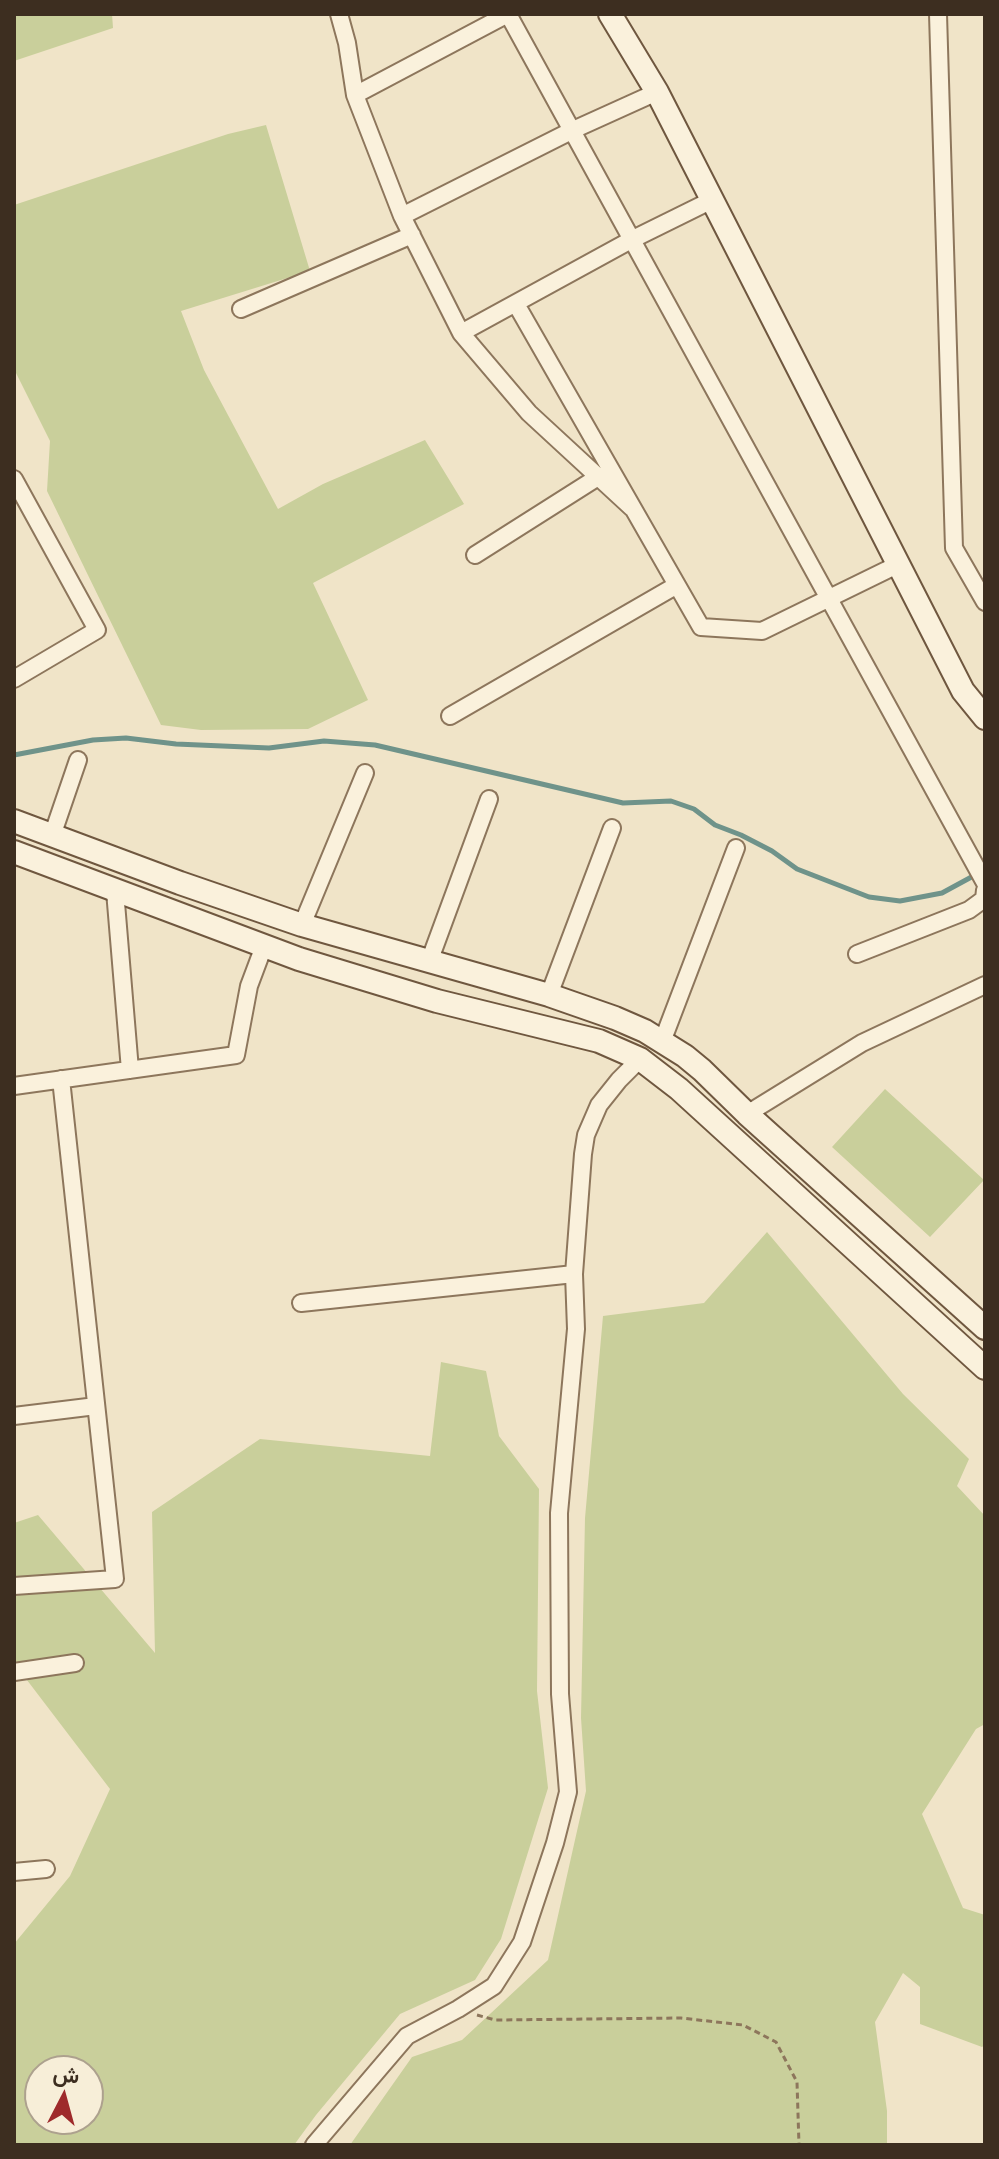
<!DOCTYPE html>
<meta charset="utf-8">
<style>
body{margin:0}
#map{position:relative;width:999px;height:2159px;overflow:hidden;background:#f0e4c8;font-family:"Playfair Display",Vazirmatn,serif}
canvas{display:block}
.frame{position:absolute;inset:0;border:16px solid #3d2e20;pointer-events:none}
.north{position:absolute;left:24px;top:2055px;width:80px;height:80px;box-sizing:border-box;background:#f7eed8;border:2px solid #ada18e;border-radius:50%;rotate:6deg;font-size:22px;font-weight:700;line-height:32px;text-align:center;color:#3d2e20}
.north::after{content:'';display:block;margin:auto;width:28px;height:36px;background:#9e2a2b;clip-path:polygon(50% 0,100% 100%,50% 72%,0 100%)}
</style>
<div id="map">
<canvas width="999" height="2159"></canvas>
<div class="frame"></div>
<div class="north">ش</div>
</div>
<script>
const context = document.querySelector('canvas').getContext('2d');
context.lineJoin = 'round';
function paint(path, color) { context.fillStyle = color; context.fill(path, 'evenodd'); }
const toPath = rows => new Path2D(rows.map(r => 'M' + r).join(''));
function strokePath(path, color, width, dash) { context.strokeStyle = color; context.lineWidth = width; context.lineCap = dash ? 'butt' : 'round'; context.setLineDash(dash || []); context.stroke(path); }
paint(toPath([
 [14,14,112,14,113,28,14,61],
 [266,125,310,271,181,311,204,370,278,509,323,484,425,440,464,504,313,583,368,700,308,729,201,730,161,725,47,491,50,441,14,369,14,205,228,134],
 [885,1089,984,1180,930,1237,832,1147],
 [767,1232,903,1394,969,1459,957,1486,985,1516,985,1724,976,1729,922,1814,963,1908,985,1915,985,2045,982,2047,920,2024,920,1987,903,1973,875,2022,887,2111,887,2145,350,2145,412,2057,462,2040,548,1960,586,1791,581,1718,585,1518,603,1316,704,1303],
 [441,1362,486,1371,499,1436,539,1489,537,1691,548,1788,501,1939,475,1980,400,2014,316,2115,294,2145,14,2145,14,1944,70,1876,110,1789,14,1663,14,1523,38,1515,155,1653,152,1512,260,1439,430,1456],
 [40,2071,88,2071,88,2119,40,2119]
]), '#c9cf9b');
strokePath(toPath([
 [14,755,93,740,126,738,176,744,269,748,324,741,375,745,623,803,671,801,694,809,715,825,741,835,772,851,797,869,869,897,900,901,942,893,977,874]
]), '#6f938a', 5);
const street = toPath([
 [339,14,347,43,355,95,402,216,461,333,529,413,632,508],
 [938,14,954,548,985,602],
 [355,95,508,14,985,883],
 [402,216,573,130,657,92],
 [516,304,701,627,762,631,897,565],
 [241,309,412,235],
 [461,333,631,240,712,200],
 [14,479,97,630,14,679],
 [475,555,598,477],
 [450,716,677,585],
 [52,836,78,760],
 [115,891,130,1070],
 [302,925,365,773],
 [857,954,969,910,984,899,985,890],
 [429,962,489,799],
 [549,995,612,828],
 [662,1042,736,848],
 [14,1086,236,1055,249,986,264,946],
 [747,1114,862,1043,985,985],
 [301,1303,574,1274],
 [14,1416,96,1406],
 [14,1586,115,1579,61,1079],
 [14,1672,75,1663],
 [14,1872,46,1869],
 [314,2145,407,2036,458,2009,494,1986,522,1942,555,1843,568,1792,560,1694,559,1513,576,1329,574,1274,583,1154,586,1135,599,1105,619,1080,640,1059]
]);
const secondary = toPath([
 [610,14,657,92,963,691,985,718],
 [14,821,180,883,302,925,549,995,615,1018,645,1031,685,1056,702,1070,747,1114,985,1328],
 [14,852,299,959,437,1001,599,1041,640,1059,679,1089,985,1368]
]);
strokePath(street, '#8d765c', 20);
strokePath(secondary, '#6f573f', 26);
strokePath(toPath([
 [477,2015,495,2020,681,2018,743,2025,776,2042,797,2082,799,2145]
]), '#8d765c', 3, [6, 4]);
strokePath(street, '#faf1dc', 16);
strokePath(secondary, '#faf1dc', 22);
</script>
